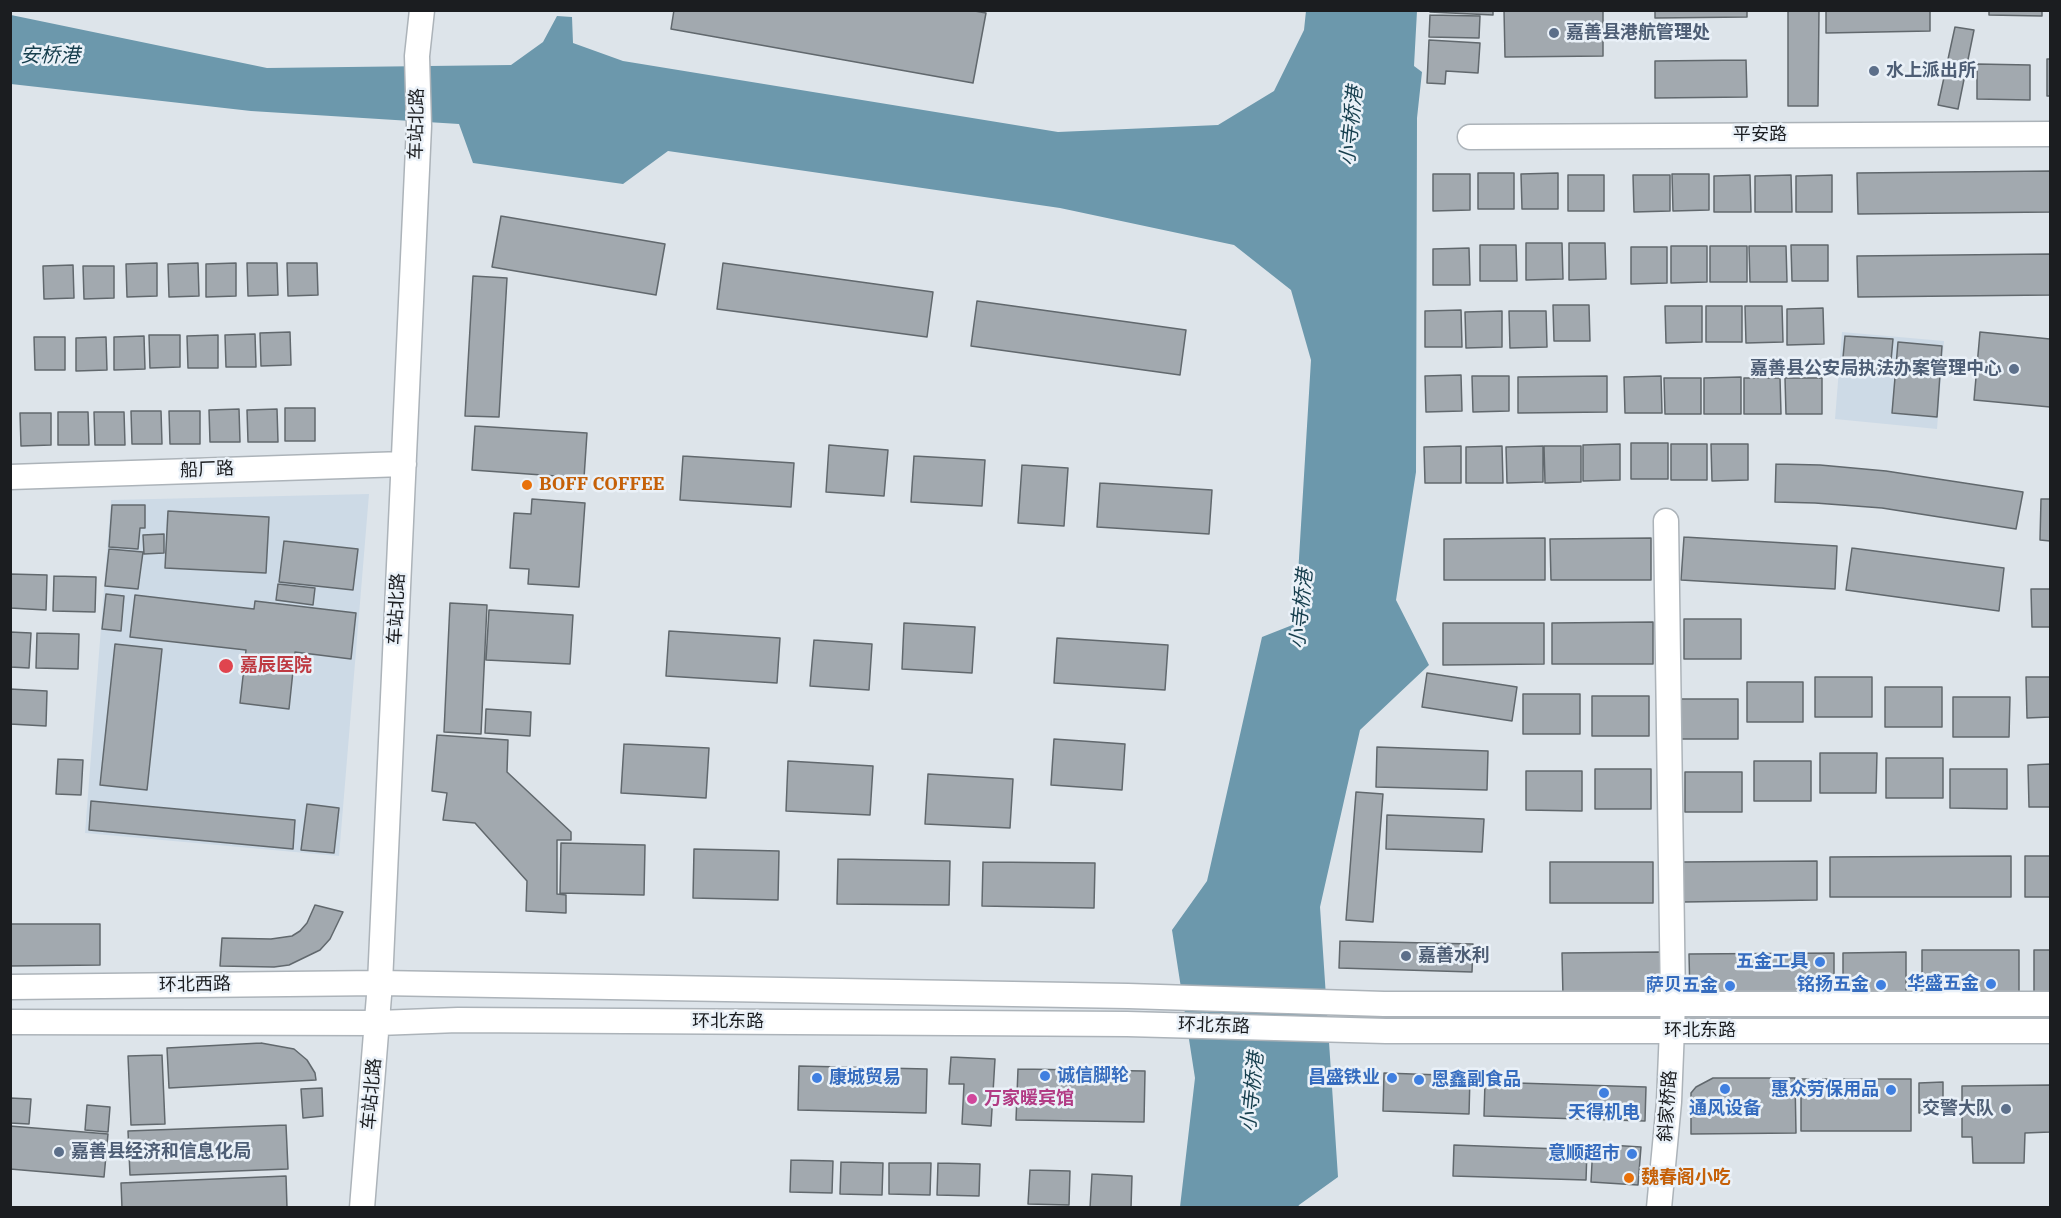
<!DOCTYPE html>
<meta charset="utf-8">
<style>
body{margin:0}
#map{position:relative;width:2061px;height:1218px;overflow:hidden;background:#dde4ea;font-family:"IBM Plex Serif",serif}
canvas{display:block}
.frame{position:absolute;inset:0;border:12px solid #1b1d20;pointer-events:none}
</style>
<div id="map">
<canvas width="2061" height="1218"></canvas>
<div class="frame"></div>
</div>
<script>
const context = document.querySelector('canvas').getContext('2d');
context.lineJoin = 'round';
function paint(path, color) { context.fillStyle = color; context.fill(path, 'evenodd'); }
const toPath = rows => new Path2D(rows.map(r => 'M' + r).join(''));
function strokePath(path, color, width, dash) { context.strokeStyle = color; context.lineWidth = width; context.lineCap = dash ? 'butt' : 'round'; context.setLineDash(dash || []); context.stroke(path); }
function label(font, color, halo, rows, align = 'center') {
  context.font = font + ' "IBM Plex Serif","Noto Sans SC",serif'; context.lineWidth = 5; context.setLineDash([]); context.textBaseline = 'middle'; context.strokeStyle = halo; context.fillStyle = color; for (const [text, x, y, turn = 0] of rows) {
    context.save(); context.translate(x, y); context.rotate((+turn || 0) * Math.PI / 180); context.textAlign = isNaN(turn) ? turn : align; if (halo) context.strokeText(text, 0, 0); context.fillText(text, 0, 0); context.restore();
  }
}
paint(toPath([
 [1842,332,1944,341,1937,429,1835,419],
 [369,494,339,856,85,833,111,500]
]), '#cddae6');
paint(toPath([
 [1306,11,1417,11,1414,66,1422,72,1417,118,1416,472,1396,600,1429,665,1360,730,1320,907,1338,1177,1299,1205,1298,1207,1180,1207,1195,1078,1172,930,1207,881,1262,637,1295,624,1311,360,1291,290,1234,245,1060,208,668,151,623,184,473,163,459,124,251,111,11,84,11,15,267,68,511,65,543,42,557,16,572,17,573,43,623,61,1058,132,1218,125,1274,91,1304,30]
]), '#6c98ac');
const building = toPath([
 [674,10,969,10,986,13,973,83,671,29,674,10],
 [1430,10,1493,10,1493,15,1430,12,1430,10],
 [1504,10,1603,10,1603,56,1505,57,1504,10],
 [1655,10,1747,10,1747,17,1655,18,1655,10],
 [1788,10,1819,10,1818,106,1788,106,1788,10],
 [1826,10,1930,10,1930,31,1826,33,1826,10],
 [1989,10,2042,10,2042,16,1989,15,1989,10],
 [1430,15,1480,16,1479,38,1429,37,1430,15],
 [1955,27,1974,30,1958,109,1938,105,1955,27],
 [1429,40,1480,43,1478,73,1446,71,1445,84,1427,83,1429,40],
 [2047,59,2050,59,2050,96,2047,96,2047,59],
 [1746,60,1747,97,1655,98,1655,61,1746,60],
 [1977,64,2030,65,2030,100,1977,99,1977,64],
 [2050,171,2050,212,1858,214,1857,173,2050,171],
 [1478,173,1514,173,1514,209,1478,209,1478,173],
 [1558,173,1558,209,1522,209,1521,174,1558,173],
 [1433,174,1470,174,1470,210,1433,211,1433,174],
 [1672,174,1709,174,1709,210,1673,211,1672,174],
 [1568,175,1604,175,1604,211,1568,211,1568,175],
 [1633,175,1670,175,1670,211,1634,212,1633,175],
 [1750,175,1751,212,1714,212,1714,176,1750,175],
 [1791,175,1792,212,1755,212,1755,176,1791,175],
 [1832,175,1832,212,1796,212,1796,176,1832,175],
 [501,216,665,244,656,295,492,267,501,216],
 [1526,243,1562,243,1563,279,1526,280,1526,243],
 [1569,243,1605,243,1606,279,1569,280,1569,243],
 [1480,245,1516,245,1517,281,1480,281,1480,245],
 [1791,245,1828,245,1828,281,1792,281,1791,245],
 [1671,246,1707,246,1707,282,1671,283,1671,246],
 [1710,246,1747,246,1747,282,1710,282,1710,246],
 [1749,246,1786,246,1787,282,1750,282,1749,246],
 [1631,247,1667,247,1667,283,1631,284,1631,247],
 [1469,248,1470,285,1433,285,1433,249,1469,248],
 [2050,254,2050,295,1858,297,1857,256,2050,254],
 [157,263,157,296,127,297,126,264,157,263],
 [198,263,199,296,169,297,168,264,198,263],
 [236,263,236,296,206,297,206,264,236,263],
 [247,263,277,263,278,295,248,296,247,263],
 [287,263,317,263,318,295,288,296,287,263],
 [723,263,933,292,927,337,717,309,723,263],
 [73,265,74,298,44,299,43,266,73,265],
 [83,266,114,266,114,298,84,299,83,266],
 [473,276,507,278,499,417,465,416,473,276],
 [977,301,1186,330,1180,375,971,346,977,301],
 [1553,305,1589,305,1590,341,1554,341,1553,305],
 [1665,306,1702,306,1702,342,1666,343,1665,306],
 [1706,306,1742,306,1742,342,1706,342,1706,306],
 [1745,306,1782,306,1783,342,1746,343,1745,306],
 [1823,308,1824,344,1787,345,1787,309,1823,308],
 [1461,310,1462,347,1425,347,1425,311,1461,310],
 [1502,311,1502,347,1466,348,1465,312,1502,311],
 [1509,311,1546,311,1547,347,1510,348,1509,311],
 [290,332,291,365,261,366,260,333,290,332],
 [1980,332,2050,339,2050,407,1974,400,1980,332],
 [255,334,256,367,226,367,225,335,255,334],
 [149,335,180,335,180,367,150,368,149,335],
 [218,335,218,368,188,368,187,336,218,335],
 [144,336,145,369,114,370,114,337,144,336],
 [1845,336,1893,339,1890,372,1842,368,1845,336],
 [34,337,65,337,65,370,35,370,34,337],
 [106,337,107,370,76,371,76,338,106,337],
 [1898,342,1942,346,1937,417,1892,413,1898,342],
 [1461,375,1462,411,1426,412,1425,376,1461,375],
 [1472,376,1509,376,1509,411,1473,412,1472,376],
 [1607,376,1607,412,1518,413,1518,377,1607,376],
 [1661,376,1662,413,1625,413,1624,377,1661,376],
 [1741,377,1741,414,1704,414,1704,378,1741,377],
 [1664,378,1701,378,1701,414,1665,414,1664,378],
 [1744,378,1780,378,1781,414,1744,414,1744,378],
 [1785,378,1822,378,1822,414,1786,414,1785,378],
 [285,408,315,408,315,441,285,441,285,408],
 [239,409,240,442,210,442,209,410,239,409],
 [277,409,278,442,248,442,247,410,277,409],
 [131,411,161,411,162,444,132,444,131,411],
 [169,411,200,411,200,444,170,444,169,411],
 [58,412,88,412,89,445,58,445,58,412],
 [94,412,124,412,125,445,95,445,94,412],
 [20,413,51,413,51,445,21,446,20,413],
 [475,426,587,433,584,478,472,470,475,426],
 [1631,443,1668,443,1668,479,1631,479,1631,443],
 [1620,444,1620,480,1583,481,1583,445,1620,444],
 [1671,444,1707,444,1707,480,1671,480,1671,444],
 [1711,444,1748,444,1748,480,1712,481,1711,444],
 [829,445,888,450,884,496,826,492,829,445],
 [1461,446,1461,483,1425,483,1424,447,1461,446],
 [1502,446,1503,483,1466,483,1466,447,1502,446],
 [1543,446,1543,482,1507,483,1506,447,1543,446],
 [1544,446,1581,446,1581,482,1545,483,1544,446],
 [683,456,794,463,791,507,680,500,683,456],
 [914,456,985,460,982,506,911,502,914,456],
 [1776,464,1820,465,1886,471,2023,492,2016,529,1882,508,1815,503,1775,502,1776,464],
 [1022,465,1068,468,1064,526,1018,523,1022,465],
 [1100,483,1212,490,1209,534,1097,527,1100,483],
 [532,499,585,503,579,587,528,584,529,569,510,568,514,513,531,514,532,499],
 [2041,499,2050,499,2050,541,2040,540,2041,499],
 [112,505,145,505,145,528,140,528,138,549,109,547,112,505],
 [168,511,269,517,266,573,165,568,168,511],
 [164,534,164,553,144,554,143,535,164,534],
 [1684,537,1837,546,1835,589,1681,580,1684,537],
 [1545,538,1545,580,1444,580,1444,539,1545,538],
 [1651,538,1651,580,1551,580,1550,539,1651,538],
 [284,541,358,549,353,590,279,582,284,541],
 [1852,548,2004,568,1999,611,1846,590,1852,548],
 [109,549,143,552,138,589,105,586,109,549],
 [10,574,47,575,46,610,10,608,10,574],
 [54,576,96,577,95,612,53,611,54,576],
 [278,584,315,588,313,605,276,600,278,584],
 [2031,589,2050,589,2050,627,2032,627,2031,589],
 [106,594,124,596,121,631,102,629,106,594],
 [135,595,254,609,255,601,356,613,351,659,295,652,289,709,240,703,246,650,130,637,135,595],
 [450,603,487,605,481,734,444,732,450,603],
 [489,610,573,615,570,664,486,660,489,610],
 [1684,619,1741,619,1741,659,1684,659,1684,619],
 [1653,622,1653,664,1552,664,1552,623,1653,622],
 [904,623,975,627,972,673,902,669,904,623],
 [1443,623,1544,623,1544,664,1443,665,1443,623],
 [669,631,780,638,777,683,666,676,669,631],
 [10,632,31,633,29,668,10,667,10,632],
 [37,633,79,634,78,669,36,668,37,633],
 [1057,638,1168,645,1165,690,1054,683,1057,638],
 [814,640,872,644,869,690,810,686,814,640],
 [115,644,162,649,147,790,100,785,115,644],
 [1427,673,1517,687,1512,721,1422,707,1427,673],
 [1815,677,1872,677,1872,717,1815,717,1815,677],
 [2026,677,2050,677,2050,717,2027,718,2026,677],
 [1747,682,1803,682,1803,722,1747,722,1747,682],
 [1885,687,1942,687,1942,727,1885,727,1885,687],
 [10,689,47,691,46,726,10,724,10,689],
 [1523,694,1580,694,1580,734,1523,734,1523,694],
 [1592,696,1649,696,1649,736,1592,736,1592,696],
 [1953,697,2010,697,2009,737,1953,737,1953,697],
 [1681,699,1738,699,1738,739,1681,739,1681,699],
 [486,709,531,712,530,736,485,733,486,709],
 [437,735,508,740,507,772,571,832,571,840,557,840,557,894,566,895,566,913,526,911,527,881,475,823,443,820,447,793,432,791,437,735],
 [1054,739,1125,744,1122,790,1051,785,1054,739],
 [624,744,709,748,706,798,621,793,624,744],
 [1377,747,1488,751,1487,790,1376,787,1377,747],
 [1820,753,1877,753,1876,793,1820,793,1820,753],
 [1886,758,1943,758,1943,798,1886,798,1886,758],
 [58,759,83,760,81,795,56,794,58,759],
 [788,761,873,766,870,815,786,811,788,761],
 [1754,761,1811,761,1811,801,1754,801,1754,761],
 [2050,764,2050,807,2029,807,2028,765,2050,764],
 [1595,769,1651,769,1651,809,1595,809,1595,769],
 [1950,769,2007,769,2007,809,1950,808,1950,769],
 [1526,771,1582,771,1582,811,1526,810,1526,771],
 [1685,772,1742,772,1742,812,1685,812,1685,772],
 [928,774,1013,779,1010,828,925,824,928,774],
 [1356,792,1383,794,1373,922,1346,920,1356,792],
 [91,801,295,820,293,849,89,830,91,801],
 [307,804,339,808,334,853,301,850,307,804],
 [1387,815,1484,819,1482,852,1386,849,1387,815],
 [561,843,645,845,644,895,560,893,561,843],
 [694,849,779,851,778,900,693,898,694,849],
 [2011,856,2011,897,1830,897,1830,857,2011,856],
 [2025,856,2050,856,2050,897,2025,897,2025,856],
 [838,859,950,861,949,905,837,904,838,859],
 [1817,861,1817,900,1683,902,1683,862,1817,861],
 [983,862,1095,863,1094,908,982,906,983,862],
 [1550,862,1653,862,1653,903,1550,903,1550,862],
 [315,905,343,912,330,939,320,950,289,965,274,967,220,966,222,938,271,939,292,936,300,931,307,923,315,905],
 [10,924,100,924,100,965,10,966,10,924],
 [1340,941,1473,944,1472,972,1339,968,1340,941],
 [1922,950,2019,950,2019,994,1922,995,1922,950],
 [2034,950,2050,950,2050,994,2034,994,2034,950],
 [1660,952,1660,997,1563,997,1562,953,1660,952],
 [1906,952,1906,994,1843,995,1843,953,1906,952],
 [1834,953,1834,995,1690,996,1689,954,1834,953],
 [261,1043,294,1049,307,1060,315,1073,316,1080,169,1088,167,1048,261,1043],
 [162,1055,165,1124,131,1125,128,1056,162,1055],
 [951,1057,995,1059,991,1126,962,1124,964,1084,949,1084,951,1057],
 [799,1066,927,1069,926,1113,798,1110,799,1066],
 [1018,1069,1145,1071,1144,1122,1016,1120,1018,1069],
 [1384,1073,1470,1076,1469,1114,1383,1111,1384,1073],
 [1713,1078,1795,1078,1796,1133,1691,1134,1691,1093,1696,1087,1713,1078],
 [1801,1079,1911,1079,1911,1131,1801,1131,1801,1079],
 [1485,1082,1646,1087,1645,1121,1484,1116,1485,1082],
 [1943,1082,1943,1113,1919,1113,1919,1083,1943,1082],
 [2050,1085,2050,1132,2025,1133,2024,1163,1973,1163,1972,1137,1962,1137,1962,1086,2050,1085],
 [322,1088,323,1116,303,1118,301,1089,322,1088],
 [10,1098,31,1099,29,1124,10,1123,10,1098],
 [87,1105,110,1107,108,1132,85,1130,87,1105],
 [286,1125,288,1169,130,1175,128,1131,286,1125],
 [10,1126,108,1134,104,1177,10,1169,10,1126],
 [1593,1144,1641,1147,1638,1185,1591,1182,1593,1144],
 [1454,1145,1587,1150,1586,1180,1453,1176,1454,1145],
 [791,1160,833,1161,832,1193,790,1192,791,1160],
 [841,1162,883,1163,882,1195,840,1194,841,1162],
 [889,1163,931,1163,930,1195,889,1194,889,1163],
 [938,1163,980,1164,979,1196,937,1195,938,1163],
 [1030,1170,1070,1171,1069,1205,1028,1204,1030,1170],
 [1092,1174,1132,1176,1131,1208,1090,1208,1092,1174],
 [286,1176,287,1208,122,1208,121,1183,286,1176]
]);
paint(building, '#a2a9af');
strokePath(building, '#61686d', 1.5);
const minor = toPath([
 [1470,137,2050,134],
 [10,477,404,464],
 [10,987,380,983,1128,996,1384,1004,2050,1004],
 [10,1022,378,1023,458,1020,1127,1024,1386,1031,2050,1031],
 [362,1208,380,983,419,126,417,56,422,10],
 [1659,1208,1669,1102,1673,1004,1666,521]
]);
strokePath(minor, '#acb3b9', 27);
strokePath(minor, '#fff', 24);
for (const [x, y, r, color] of [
 [1554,33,6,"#5c6f8a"],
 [1874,71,6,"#5c6f8a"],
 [2014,369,6,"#5c6f8a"],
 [527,485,6,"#e8710a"],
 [226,666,8,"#e0444e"],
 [1406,956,6,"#5c6f8a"],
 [1820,962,6,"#3f7fe0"],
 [1991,984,6,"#3f7fe0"],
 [1881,985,6,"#3f7fe0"],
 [1730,986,6,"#3f7fe0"],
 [1045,1076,6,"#3f7fe0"],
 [817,1078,6,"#3f7fe0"],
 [1392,1078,6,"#3f7fe0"],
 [1419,1080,6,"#3f7fe0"],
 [1725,1089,6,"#3f7fe0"],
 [1891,1090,6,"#3f7fe0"],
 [1604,1093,6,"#3f7fe0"],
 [972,1099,6,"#d1479c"],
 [2006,1109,6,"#5c6f8a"],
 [59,1152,6,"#5c6f8a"],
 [1632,1154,6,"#3f7fe0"],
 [1629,1178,6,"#e8710a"]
]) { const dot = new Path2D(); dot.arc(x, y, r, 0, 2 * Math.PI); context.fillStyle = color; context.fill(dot); strokePath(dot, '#eaf1f8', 2); }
label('bold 18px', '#4e5e75', '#eaf1f8', [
 ["嘉善县港航管理处",1566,33],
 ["水上派出所",1886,71],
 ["嘉善县公安局执法办案管理中心",2002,369,"right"],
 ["嘉善水利",1418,956],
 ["交警大队",1994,1109,"right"],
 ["嘉善县经济和信息化局",71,1152]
], 'left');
label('18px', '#1b1d20', '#eaf1f8', [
 ["车站北路",417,124,-89],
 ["平安路",1760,135],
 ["船厂路",207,470,-2],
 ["车站北路",397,609,-87],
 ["环北西路",195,985,-1],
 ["环北东路",728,1022],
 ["环北东路",1214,1026,2],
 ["环北东路",1700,1031],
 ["车站北路",372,1094,-85],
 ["斜家桥路",1668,1106,-86]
]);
label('bold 18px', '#c56008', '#eaf1f8', [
 ["BOFF COFFEE",539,485],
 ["魏春阁小吃",1641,1178]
], 'left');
label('bold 18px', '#be3a42', '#eaf1f8', [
 ["嘉辰医院",240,666]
], 'left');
label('bold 18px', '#366cbe', '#eaf1f8', [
 ["五金工具",1808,962],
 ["华盛五金",1979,984],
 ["铭扬五金",1869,985],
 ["萨贝五金",1718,986],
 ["诚信脚轮",1057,1076,"left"],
 ["康城贸易",829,1078,"left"],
 ["昌盛铁业",1380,1078],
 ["恩鑫副食品",1431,1080,"left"],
 ["惠众劳保用品",1879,1090],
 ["通风设备",1725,1109,"center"],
 ["天得机电",1604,1113,"center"],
 ["意顺超市",1620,1154]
], 'right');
label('bold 18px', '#b23c85', '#eaf1f8', [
 ["万家暖宾馆",984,1099]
], 'left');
label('italic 20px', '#163e4d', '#eaf1f8', [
 ["安桥港",50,56],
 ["小寺桥港",1352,126,-84],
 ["小寺桥港",1302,609,-84],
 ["小寺桥港",1253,1092,-84]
]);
</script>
